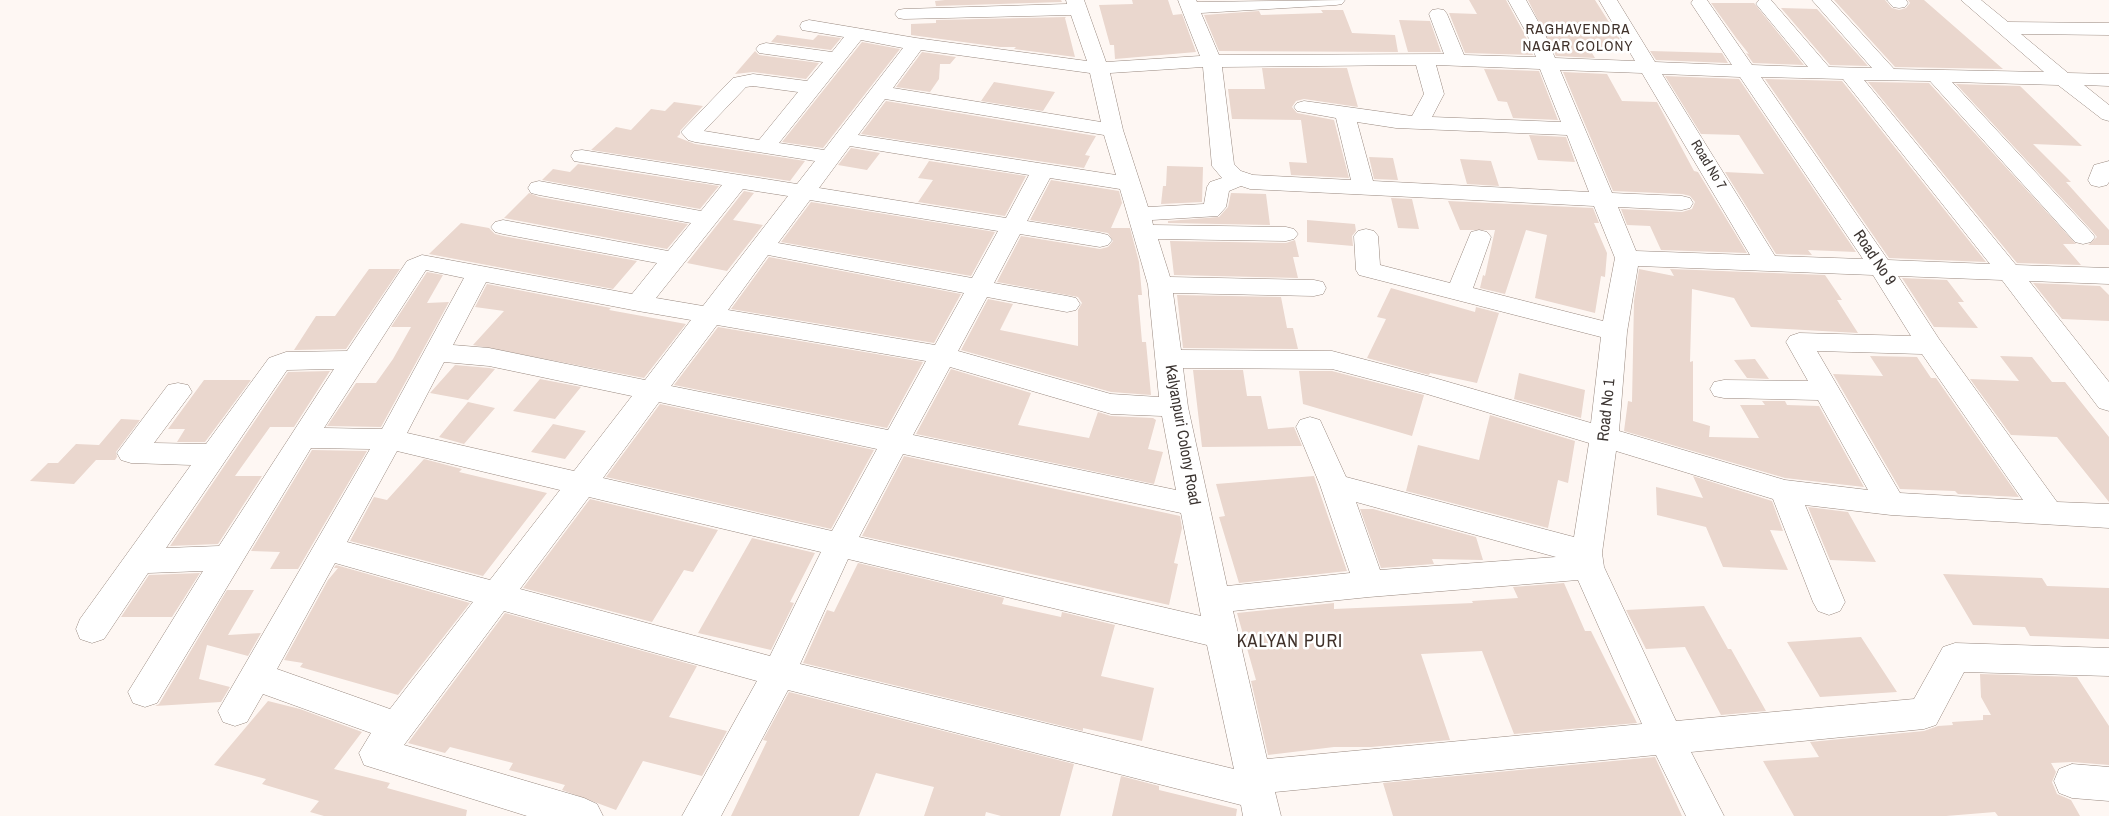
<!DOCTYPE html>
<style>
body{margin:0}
canvas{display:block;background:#fef7f3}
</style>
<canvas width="2109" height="816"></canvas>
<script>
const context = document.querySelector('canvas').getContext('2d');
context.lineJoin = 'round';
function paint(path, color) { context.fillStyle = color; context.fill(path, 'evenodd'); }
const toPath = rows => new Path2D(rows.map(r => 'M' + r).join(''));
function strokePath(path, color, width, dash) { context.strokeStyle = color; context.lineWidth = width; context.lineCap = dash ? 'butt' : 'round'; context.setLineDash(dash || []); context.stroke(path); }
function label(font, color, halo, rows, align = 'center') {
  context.font = font + ' "Archivo Narrow",sans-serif'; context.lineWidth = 5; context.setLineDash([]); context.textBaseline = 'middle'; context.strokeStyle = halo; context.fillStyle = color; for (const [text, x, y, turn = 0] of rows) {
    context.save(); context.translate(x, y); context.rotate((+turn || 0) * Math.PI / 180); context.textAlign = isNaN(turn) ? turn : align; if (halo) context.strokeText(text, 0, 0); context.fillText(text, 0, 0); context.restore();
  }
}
paint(toPath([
 [945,0,1061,0,1062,2,936,6,935,1],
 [1132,0,1168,0,1173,15,1182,14,1196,52,1115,59,1114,45,1110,45,1099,5,1133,4],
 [1469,0,1506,0,1525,35,1533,55,1465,53,1449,13,1477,14],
 [1528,0,1595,0,1626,49,1589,48,1595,58,1556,56],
 [1834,0,1885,0,1892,8,1899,10,1906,8,1910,3,1908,0,1924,0,2003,69,1895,67],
 [1711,3,1754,3,1804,65,1753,63,1746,53,1749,54,1737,39],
 [1781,8,1817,9,1868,66,1830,65],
 [1321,10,1343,10,1352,33,1395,35,1398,52,1219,51,1204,15,1259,11,1261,15,1323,13],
 [1066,17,1065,18,1075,57,1014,49,1016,47,1000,47,911,35,911,24,936,23,936,20],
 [1399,20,1430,21,1441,52,1408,52],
 [777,35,813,40,818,35,841,38,831,50,771,42],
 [862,42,900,49,823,148,782,142],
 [755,51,759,55,819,63,806,79,753,72,735,74],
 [1650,51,1722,53,1728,63,1656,60],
 [922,52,956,57,950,64,940,64,939,79,930,92,896,87],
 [1262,68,1347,68,1358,107,1304,99,1296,101,1292,107,1297,113,1334,120,1349,178,1291,175,1289,162,1307,163,1301,120,1232,119,1228,89,1265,89],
 [1484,69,1539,71,1558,120,1513,118,1507,102,1498,101],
 [1563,72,1607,74,1622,101,1657,102,1694,171,1698,172,1747,253,1661,250,1650,226,1627,225,1621,209,1682,212,1692,209,1695,202,1690,196,1682,194,1613,191],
 [1665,76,1739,79,1856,252,1808,250,1812,255,1776,254,1725,172,1764,174,1739,135,1701,134],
 [1765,79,1842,81,1986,262,1889,258],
 [994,82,1055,92,1043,111,981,101],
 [1868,82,1929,83,2076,244,2063,244,2081,265,2017,263],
 [1956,84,2020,86,2082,146,2033,144,2071,182,2066,182,2109,230,2109,245,2088,245,2097,237,2092,231],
 [886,101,1096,136,1085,155,1090,156,1084,168,861,134],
 [674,102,703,106,680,131,680,134,677,137,695,144,805,161,790,181,591,150,616,127,631,130,651,109,665,111],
 [1529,135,1566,137,1575,162,1538,160],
 [851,148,880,153,867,170,838,165],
 [1369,157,1393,158,1398,180,1374,179],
 [1460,159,1491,161,1499,186,1467,184],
 [929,161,1026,176,1005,216,918,202,933,180,918,178],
 [578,164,719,186,700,209,542,180,553,169,570,172],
 [1167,166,1203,167,1202,202,1161,204,1163,186,1166,186],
 [1051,180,1119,191,1122,203,1111,228,1130,228,1139,262,1142,295,1138,295,1142,342,1146,342,1151,395,1111,392,961,350,988,299,1013,304,1000,330,1078,346,1078,310,1082,303,1078,297,997,282,1021,236,1100,249,1108,247,1113,241,1108,233,1030,220],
 [744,191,754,193,733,220,763,225,727,271,687,263],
 [529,193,539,197,688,224,667,249,504,218],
 [1231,193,1266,194,1270,225,1168,223,1168,221,1219,217,1228,207],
 [1391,198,1412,199,1419,229,1398,228],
 [1448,201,1593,208,1599,223,1594,223,1607,253,1605,277,1601,276,1595,313,1535,298,1547,235,1526,230,1505,294,1480,288,1483,275,1485,276,1495,230,1460,230],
 [811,202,995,232,971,276,781,242],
 [1307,220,1355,224,1356,231,1352,236,1353,246,1307,242],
 [461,223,489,228,495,234,503,236,637,261,613,289,429,254],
 [1295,240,1299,257,1293,257,1298,278,1174,275,1170,241,1286,243],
 [769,257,961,294,934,343,731,309],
 [369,269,400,269,346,349,294,350,316,316,335,316],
 [1639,269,1674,276,1670,269,1825,275,1842,300,1837,300,1858,333,1751,327,1734,298,1692,289,1690,362,1693,361,1693,421,1710,426,1709,437,1759,438,1740,405,1765,405,1762,401,1785,401,1787,405,1819,406,1864,487,1785,478,1624,431,1628,401,1632,402,1634,301],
 [427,272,443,275,427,303,449,302,381,427,327,426,356,383,376,383,393,359,411,327,391,327],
 [1902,278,1947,280,1964,302,1958,302,1978,328,1934,327],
 [2033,283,2100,286,2109,295,2109,321,2062,319],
 [487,284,611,308,609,310,686,324,644,378,473,345,504,311,475,307],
 [1391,288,1475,312,1476,307,1499,313,1477,383,1430,373,1429,375,1367,358,1386,319,1377,317],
 [1177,295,1281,297,1287,328,1293,328,1298,349,1183,348],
 [718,327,923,362,887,428,674,385],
 [1870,356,1917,357,1931,378,1936,378,2019,497,1958,494,1955,491,1900,489,1833,374,1883,376],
 [2000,356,2032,357,2052,382,2065,382,2109,437,2109,502,2057,437,2011,435,1970,379,2019,381],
 [1755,359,1769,379,1747,378,1734,360],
 [455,365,489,368,495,369,468,400,430,393],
 [951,369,1031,393,1018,425,1089,438,1098,412,1111,416,1153,418,1156,420,1148,449,1163,452,1154,484,916,434],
 [1193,370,1243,370,1247,396,1261,396,1268,429,1294,427,1302,446,1202,447],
 [330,371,294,427,270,427,235,476,262,476,218,544,170,546,288,372],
 [1299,371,1332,371,1424,395,1412,436,1303,404],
 [1519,373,1585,390,1581,418,1514,399],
 [540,379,581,387,555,419,513,411],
 [204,380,251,380,205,442,177,442,185,429,168,429],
 [468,402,495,408,464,444,439,437],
 [660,404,874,450,831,529,606,477],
 [1490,415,1575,441,1568,483,1558,480,1548,528,1406,491,1418,445,1479,460],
 [121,419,140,420,116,452,117,457,115,460,96,460,74,484,30,481,48,463,58,463,76,444,99,445],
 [553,424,586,431,565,459,531,452],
 [312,450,367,451,298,569,270,569,280,552,251,551],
 [904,456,1180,516,1182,528,1174,563,1178,564,1169,605,862,536],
 [424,459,462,469,459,472,547,493,483,576,350,541,374,497,387,500],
 [1314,476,1347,571,1239,583,1219,517,1225,516,1216,484],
 [1693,476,1772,501,1783,531,1770,530,1788,570,1723,567,1706,527,1657,515,1656,487,1703,498],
 [590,499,718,530,693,572,684,570,652,622,523,588],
 [1808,507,1848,512,1876,562,1830,560],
 [1360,509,1373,509,1476,537,1483,560,1432,559,1434,564,1381,568],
 [752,538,815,553,790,602,794,603,771,650,698,633],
 [858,563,1004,598,1002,604,1061,617,1062,612,1115,625,1101,676,1154,688,1142,741,1083,728,1083,731,803,663,827,610,834,612],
 [336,565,470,603,398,695,300,667,303,663,284,660,328,580,338,568,334,568],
 [200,573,172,617,121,617,149,575],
 [1943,574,2042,578,2047,586,2109,588,2109,639,2030,636,2025,627,1973,625],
 [1564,583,1585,631,1591,631,1637,723,1514,734,1482,651,1421,654,1450,740,1371,747,1334,747,1268,755,1251,681,1256,680,1237,613,1334,603,1334,609,1473,603,1472,601,1518,598,1513,587],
 [227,590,254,590,228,635,261,633,248,656,207,645,199,679,230,687,221,702,155,706,159,704],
 [1704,606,1728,649,1731,649,1766,711,1721,715,1685,647,1646,649,1626,610],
 [505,613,697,666,669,717,727,731,702,776,643,761,616,810,562,790,565,785,509,770,513,763,450,747,445,753,408,743],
 [1861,637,1897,692,1820,697,1787,642],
 [1980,674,2077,677,2109,726,2109,765,2072,762,2051,763,2056,772,2052,782,2057,794,2071,800,2080,816,1998,816,1995,812,1946,816,1794,816,1763,761,1819,757,1810,742,1924,731,1938,726,1953,725,1952,722,1983,720,1983,715,1991,715,1981,697],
 [789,692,1074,764,1060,816,1001,816,986,812,985,816,924,816,934,787,876,773,859,816,731,816,767,741,763,740],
 [268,701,300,709,362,732,334,769,390,783,387,788,467,810,466,816,324,816,310,812,319,801,262,784,266,779,214,765],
 [1655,757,1682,816,1393,816,1383,783],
 [1121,776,1159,786,1159,790,1237,809,1236,816,1112,816]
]), '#ead7ce');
const minor = toPath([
 [1066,0,1084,0,1106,62,1200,56,1178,0,1196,0,1197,2,1345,0,1342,4,1336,5,1201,13,1219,55,1444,54,1429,14,1432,10,1438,9,1444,10,1447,14,1464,55,1536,57,1527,34,1508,0,1526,0,1545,34,1555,58,1635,61,1599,0,1617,0,1655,62,1732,65,1691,3,1693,0,1707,0,1752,65,1808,67,1756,4,1759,0,1771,0,1829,67,1872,68,1812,0,1831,0,1894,69,2044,72,1961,0,1981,0,2008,22,2109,23,2109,35,2021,34,2068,73,2109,74,2109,86,2084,85,2109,105,2109,121,2102,119,2058,85,1952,82,2091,232,2095,237,2091,242,2083,244,2075,242,1930,81,1864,80,2016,265,2109,268,2109,284,2029,281,2109,382,2109,411,2099,408,2002,280,1898,276,1939,339,2057,502,2109,504,2109,528,1891,515,1805,505,1845,602,1840,611,1829,615,1818,611,1813,602,1773,499,1616,451,1602,553,1604,567,1676,721,1914,699,1943,647,1955,643,2109,648,2109,676,1964,672,1936,725,1924,729,1691,752,1724,816,1686,816,1656,755,1275,792,1281,816,1243,816,1241,805,788,690,721,816,682,816,757,681,504,611,404,745,584,798,597,804,603,816,527,816,364,765,359,753,371,733,263,694,247,722,235,726,223,722,218,711,370,449,311,448,157,703,145,707,133,703,128,692,203,571,148,573,104,639,92,643,80,639,76,629,80,619,191,465,131,463,121,460,117,453,168,385,178,383,188,385,192,392,154,443,206,444,269,358,286,352,347,351,407,261,422,255,632,294,657,263,503,234,495,232,491,227,495,222,503,220,668,251,691,223,539,195,531,193,528,188,531,183,539,181,701,211,722,185,574,161,571,156,574,151,582,150,797,184,815,161,695,142,688,140,681,132,733,78,753,74,807,81,823,62,759,53,756,49,759,45,766,43,832,52,844,37,802,30,800,26,802,22,809,20,916,38,1087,61,1071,15,904,19,898,18,895,14,898,10,904,9,1067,4,1066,0],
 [861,40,903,48,824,150,779,143,861,40],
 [921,50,1090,73,1101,122,893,88,921,50],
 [1416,65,1424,94,1412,116,1304,101,1297,103,1294,107,1297,111,1336,118,1351,180,1253,175,1241,171,1234,164,1222,67,1416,65],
 [1436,65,1540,69,1561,122,1432,117,1444,94,1436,65],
 [1203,67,1212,166,1222,178,1210,182,1207,187,1204,204,1148,207,1123,130,1110,73,1203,67],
 [1560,70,1642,73,1750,255,1636,251,1618,207,1682,210,1690,208,1693,203,1690,198,1682,196,1612,193,1560,70],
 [1662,74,1740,77,1863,259,1775,256,1662,74],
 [1761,77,1843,79,1990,264,1888,260,1761,77],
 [753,86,798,92,759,140,704,131,746,87,753,86],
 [885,99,1104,135,1116,175,858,135,885,99],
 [1357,122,1396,128,1567,135,1589,192,1373,181,1357,122],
 [850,146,1029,175,1006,218,819,188,850,146],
 [1050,178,1120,189,1148,285,1159,397,1111,394,958,351,987,297,1067,312,1076,310,1080,304,1076,298,1067,296,994,283,1020,234,1100,247,1108,245,1112,240,1108,235,1100,233,1027,221,1050,178],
 [1241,186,1250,189,1594,206,1615,258,1603,321,1473,288,1491,237,1487,232,1479,230,1471,232,1450,283,1380,265,1378,236,1374,231,1366,229,1358,231,1354,236,1356,270,1359,275,1601,337,1591,423,1431,377,1332,351,1181,350,1173,293,1314,296,1323,294,1326,288,1323,282,1314,280,1170,277,1158,239,1286,241,1294,239,1298,234,1294,229,1286,227,1153,225,1152,220,1218,216,1226,207,1229,191,1241,186],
 [743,189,788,196,703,306,656,298,743,189],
 [810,200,998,231,972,278,778,243,810,200],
 [768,255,964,293,935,345,728,310,768,255],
 [1638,266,1873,275,1911,336,1799,333,1790,336,1786,342,1808,381,1724,380,1714,382,1710,389,1714,396,1724,398,1818,400,1868,490,1785,480,1619,431,1627,332,1638,266],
 [426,270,464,278,382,429,324,428,426,270],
 [486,282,638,311,691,320,645,380,489,348,453,345,486,282],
 [717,325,926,361,888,430,671,386,717,325],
 [1817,351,1922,354,2023,500,1900,493,1817,351],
 [444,362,489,366,632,396,574,471,407,433,444,362],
 [950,367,1111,414,1162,416,1176,490,913,435,950,367],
 [1183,368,1332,369,1427,394,1589,443,1574,537,1346,477,1320,420,1310,417,1300,420,1296,427,1320,485,1350,573,1227,586,1188,407,1183,368],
 [334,369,219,546,166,548,287,370,334,369],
 [659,402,877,449,832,531,603,478,659,402],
 [397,451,560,490,490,580,347,542,397,451],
 [903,454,1181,513,1201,616,859,537,903,454],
 [589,497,821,552,770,656,520,589,589,497],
 [1356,502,1556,557,1380,570,1356,502],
 [848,559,1207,645,1234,769,800,664,848,559],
 [335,563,473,602,390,709,277,669,335,563],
 [1578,580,1642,724,1267,759,1233,611,1369,597,1578,580],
 [1887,0,1906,0,1908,3,1905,7,1899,8,1893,7,1887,0],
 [2109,161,2109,182,2107,185,2099,187,2091,185,2088,180,2094,165,2109,161],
 [2072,764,2109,767,2109,801,2072,798,2059,793,2054,781,2059,769,2072,764]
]);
strokePath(minor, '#98887f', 1);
paint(minor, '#fff');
label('14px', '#3b3431', '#fff', [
 ["Road No 7",1708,165,59]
]);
context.letterSpacing = '1px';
label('15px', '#40322b', '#fff', [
 ["RAGHAVENDRA",1578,30],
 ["NAGAR COLONY",1578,47]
]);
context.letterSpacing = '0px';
label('16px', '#3b3431', '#fff', [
 ["Road No 9",1874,258,56],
 ["Road No 1",1607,410,-84],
 ["Kalyanpuri Colony Road",1182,435,80]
]);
context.letterSpacing = '1px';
label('18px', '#40322b', '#fff', [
 ["KALYAN PURI",1290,642]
]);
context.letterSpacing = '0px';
</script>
